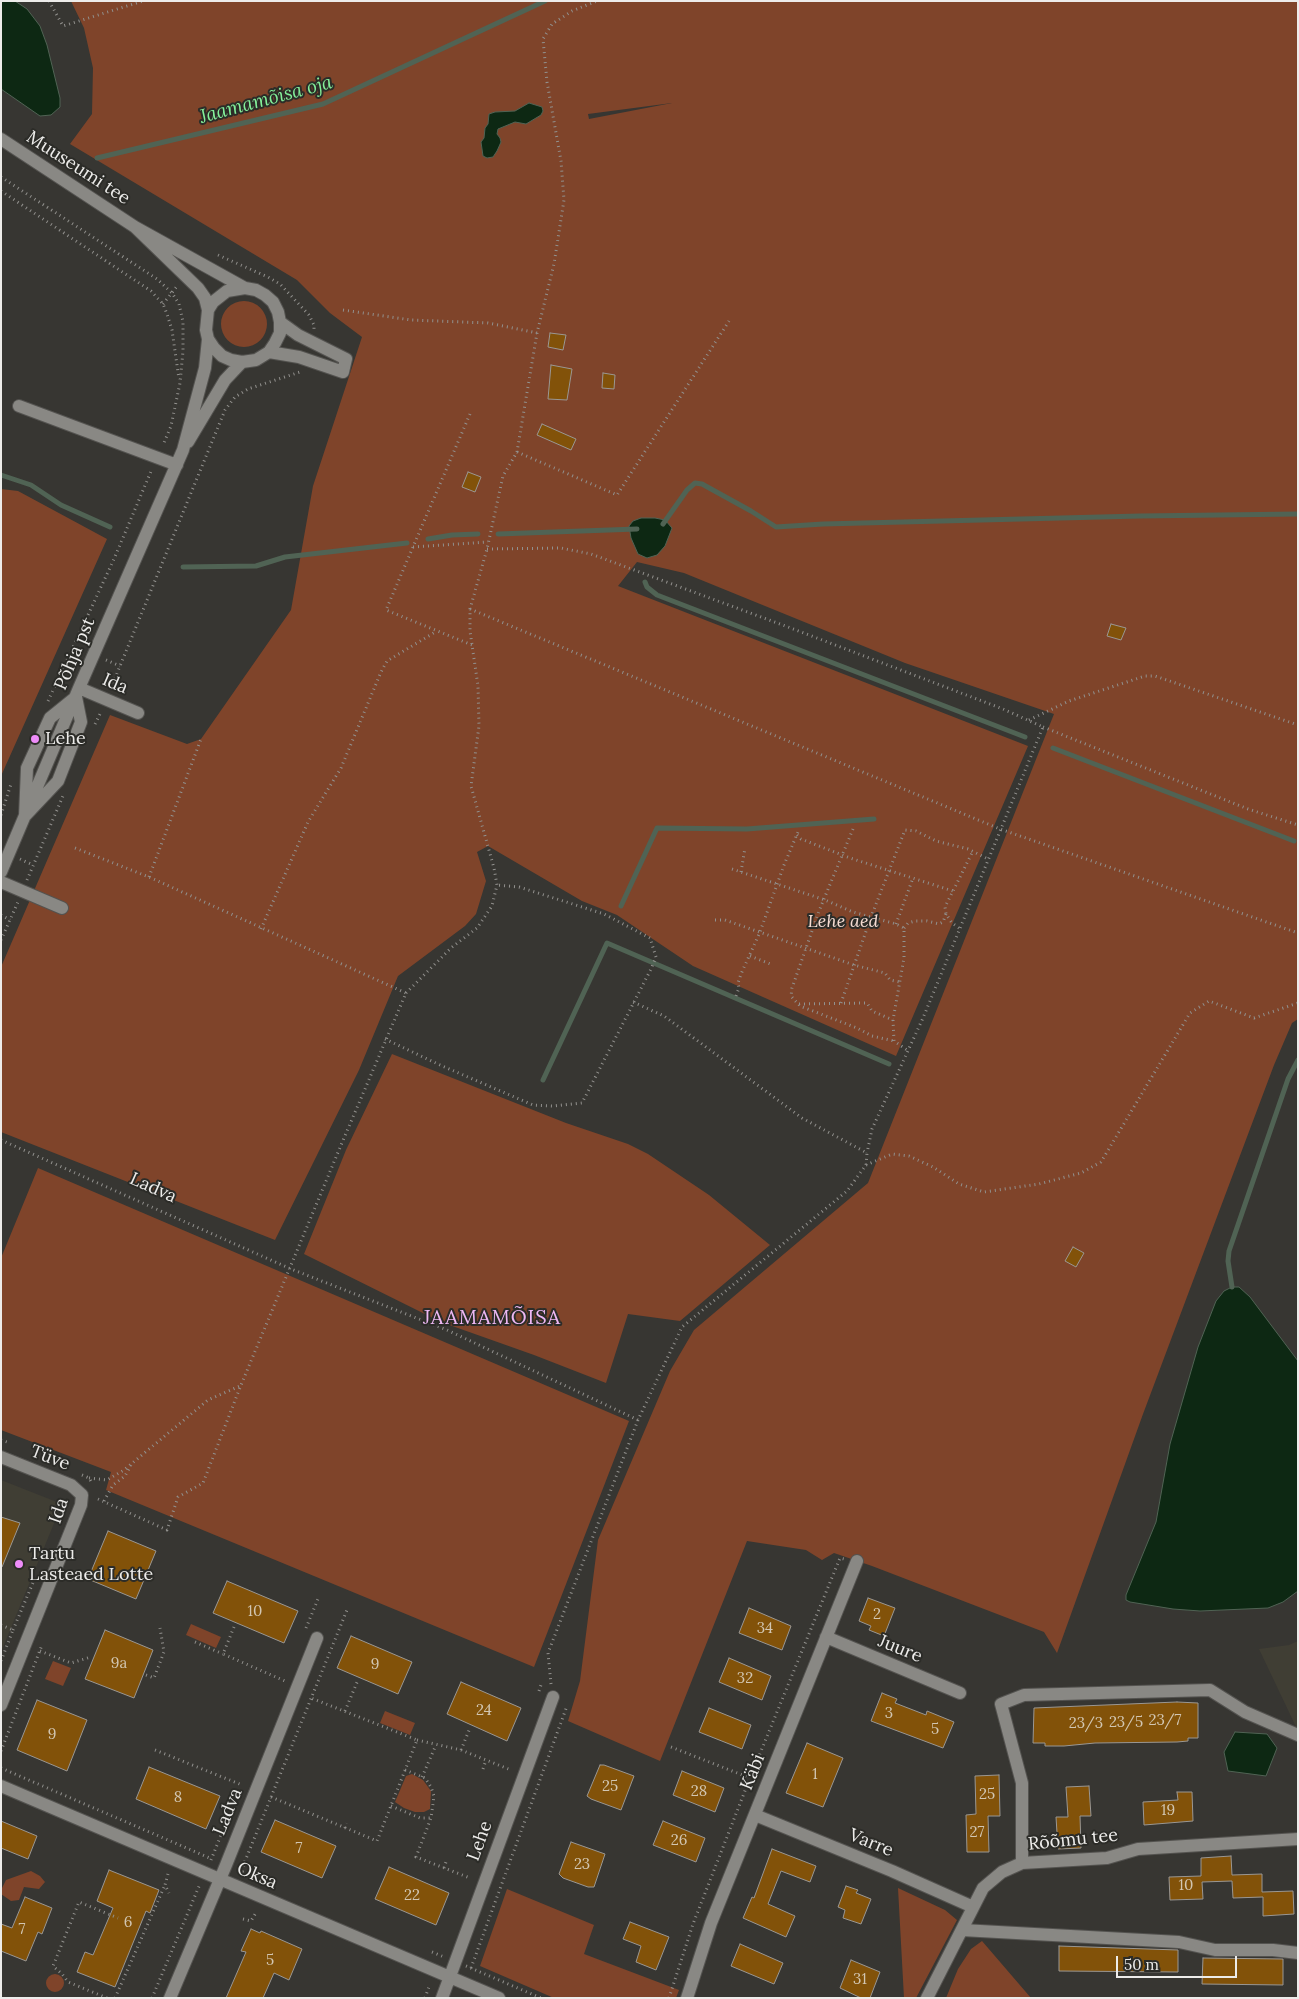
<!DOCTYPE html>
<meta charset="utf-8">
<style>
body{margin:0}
#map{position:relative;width:1299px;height:1999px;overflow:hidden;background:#373632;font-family:Lora,serif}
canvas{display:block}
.frame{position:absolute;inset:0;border:2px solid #edecea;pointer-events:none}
.scale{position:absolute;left:1116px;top:1956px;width:121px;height:22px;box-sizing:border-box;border:2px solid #edecea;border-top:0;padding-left:6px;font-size:15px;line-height:18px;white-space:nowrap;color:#edecea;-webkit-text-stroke:4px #2c2c28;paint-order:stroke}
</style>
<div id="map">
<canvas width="1299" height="1999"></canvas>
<div class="frame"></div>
<div class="scale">50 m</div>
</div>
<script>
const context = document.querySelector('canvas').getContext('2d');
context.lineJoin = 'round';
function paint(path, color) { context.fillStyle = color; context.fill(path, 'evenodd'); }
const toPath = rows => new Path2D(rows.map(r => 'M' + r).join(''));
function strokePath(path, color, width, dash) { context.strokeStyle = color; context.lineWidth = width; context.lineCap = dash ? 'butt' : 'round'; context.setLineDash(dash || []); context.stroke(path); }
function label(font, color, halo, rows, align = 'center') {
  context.font = font + ' Lora,serif'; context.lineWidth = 4; context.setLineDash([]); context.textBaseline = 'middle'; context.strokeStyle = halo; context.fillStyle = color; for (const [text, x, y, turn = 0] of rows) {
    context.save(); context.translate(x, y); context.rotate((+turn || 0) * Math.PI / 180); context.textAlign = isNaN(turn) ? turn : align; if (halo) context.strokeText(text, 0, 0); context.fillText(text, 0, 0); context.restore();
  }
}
paint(toPath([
 [1,1480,62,1504,1,1652],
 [1298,1641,1298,1731,1259,1649,1289,1645]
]), '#403e34');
paint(toPath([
 [71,1,1298,1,1298,1019,1292,1023,1274,1065,1143,1414,1057,1653,1044,1632,872,1566,834,1553,822,1560,806,1550,747,1541,660,1761,568,1721,580,1681,598,1540,670,1371,694,1330,868,1183,1054,714,905,663,684,573,637,562,618,586,1028,746,896,1056,693,966,617,915,582,901,488,846,477,852,486,881,476,914,465,926,398,976,359,1070,275,1240,1,1132,1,967,110,715,187,744,201,739,291,610,313,486,362,337,330,313,297,280,70,144,92,114,93,68,84,28],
 [672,103,589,119,588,114],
 '221 324a23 23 0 1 1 46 0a23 23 0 1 1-46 0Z',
 [1,489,18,491,107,539,1,776],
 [392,1054,566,1123,628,1144,648,1154,709,1195,770,1245,680,1321,628,1314,606,1383,534,1355,441,1322,304,1254,346,1150],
 [38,1168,629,1421,534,1667,106,1490,111,1472,1,1430,1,1258],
 [191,1624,221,1637,216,1648,186,1635],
 [53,1661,71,1668,63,1686,45,1679],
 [385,1711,415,1723,410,1735,380,1723],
 [412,1774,423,1780,431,1791,430,1809,424,1812,415,1812,404,1808,395,1802,406,1776],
 [31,1871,40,1876,45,1882,39,1889,24,1887,19,1900,11,1901,1,1894,1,1890,6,1880],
 [898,1888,945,1910,957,1920,916,1998,904,1998],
 [507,1889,594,1925,584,1954,679,1990,676,1998,554,1998,480,1966],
 [982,1941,1031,1998,946,1998,958,1969,971,1949],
 '46 1983a9 9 0 1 1 18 0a9 9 0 1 1-18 0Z'
]), '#7f442a');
const water = toPath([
 [1,1,15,1,27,9,40,26,47,45,60,98,60,107,51,115,40,116,1,89,1,1],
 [529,103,542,107,543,111,541,115,526,124,515,122,498,129,497,134,500,138,501,142,497,151,493,157,487,158,483,156,481,142,484,138,485,128,488,124,489,114,495,112,515,111,529,103],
 [641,518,655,518,665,520,672,528,665,546,657,555,647,558,638,554,631,538,629,526,633,521,641,518],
 [1232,1287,1239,1287,1250,1297,1298,1361,1298,1591,1283,1602,1268,1608,1200,1611,1173,1609,1130,1602,1126,1600,1126,1595,1156,1522,1170,1444,1198,1347,1216,1301,1224,1291,1232,1287],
 [1235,1732,1267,1734,1277,1748,1266,1776,1228,1771,1224,1752,1235,1732]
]);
paint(water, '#0d2813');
strokePath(water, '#506354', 1);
strokePath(toPath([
 [97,158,323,104,545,1],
 [1,475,31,485,61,505,110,527],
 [663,524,687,490,695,483,702,484,751,511,776,527,823,524,1140,516,1298,514],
 [498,534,637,529],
 [428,539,452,535,478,534],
 [183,567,256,566,285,557,407,543],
 [645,582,647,587,657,595,1025,737],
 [1053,748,1294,841],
 [621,906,657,828,747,829,874,819],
 [543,1080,607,943,889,1064],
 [1232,1287,1228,1261,1229,1251,1288,1079,1298,1060]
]), '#506354', 5);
const building = toPath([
 [550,333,566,335,563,350,548,347,550,333],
 [551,365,572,369,567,400,548,399,551,365],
 [603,373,615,375,614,389,602,388,603,373],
 [542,424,576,439,571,450,537,435,542,424],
 [468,472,481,477,475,492,462,487,468,472],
 [1111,624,1126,628,1121,640,1107,636,1111,624],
 [1073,1247,1084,1253,1076,1267,1065,1261,1073,1247],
 [1,1517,20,1523,2,1567,1,1567,1,1517],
 [108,1531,156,1551,136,1599,88,1579,108,1531],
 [227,1581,298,1611,284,1643,213,1613,227,1581],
 [868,1598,895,1608,884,1636,869,1630,871,1626,859,1621,868,1598],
 [749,1608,791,1626,782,1650,739,1633,749,1608],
 [105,1630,153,1650,134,1698,85,1679,105,1630],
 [351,1636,412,1662,398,1694,337,1668,351,1636],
 [729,1658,771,1676,762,1700,719,1682,729,1658],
 [461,1682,521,1708,507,1741,447,1714,461,1682],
 [882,1693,897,1699,895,1703,926,1715,927,1711,954,1722,943,1748,871,1721,882,1693],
 [37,1700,87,1720,67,1771,17,1750,37,1700],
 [1177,1702,1198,1703,1198,1738,1188,1738,1188,1741,1177,1742,1095,1743,1064,1746,1045,1746,1045,1743,1033,1743,1034,1708,1177,1702],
 [709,1708,751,1725,742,1749,699,1732,709,1708],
 [807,1743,843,1758,823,1807,786,1793,807,1743],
 [600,1765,604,1765,634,1776,621,1810,591,1799,587,1796,600,1765],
 [149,1767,220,1796,206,1829,136,1799,149,1767],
 [682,1771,724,1788,715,1812,673,1795,682,1771],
 [999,1775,1000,1816,988,1816,989,1852,967,1852,966,1815,976,1814,975,1776,999,1775],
 [1089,1786,1091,1816,1080,1816,1081,1848,1058,1849,1056,1817,1068,1817,1066,1787,1089,1786],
 [1177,1792,1192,1792,1193,1821,1144,1825,1143,1802,1178,1800,1177,1792],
 [275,1820,336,1846,322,1878,261,1852,275,1820],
 [1,1821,37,1836,28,1859,1,1848,1,1821],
 [663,1821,705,1838,696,1862,653,1845,663,1821],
 [571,1842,605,1854,594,1887,588,1887,563,1878,559,1874,571,1842],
 [772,1849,816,1866,810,1882,781,1871,768,1904,795,1916,786,1937,743,1918,752,1897,754,1898,772,1849],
 [1231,1856,1232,1875,1262,1874,1262,1892,1293,1891,1294,1914,1263,1916,1263,1897,1233,1898,1232,1881,1202,1882,1203,1899,1170,1900,1169,1877,1201,1876,1201,1858,1231,1856],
 [389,1867,449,1893,436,1925,375,1899,389,1867],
 [109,1870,159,1890,150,1913,146,1911,115,1987,77,1972,85,1952,93,1955,113,1908,97,1901,109,1870],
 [846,1886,858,1890,856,1893,871,1899,861,1924,843,1918,845,1910,838,1907,846,1886],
 [25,1897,52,1908,42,1934,38,1932,26,1961,1,1951,1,1924,12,1928,25,1897],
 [630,1922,669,1937,656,1970,636,1962,641,1946,623,1939,630,1922],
 [251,1929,260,1933,261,1931,302,1949,289,1980,274,1973,263,1998,226,1998,246,1952,241,1951,251,1929],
 [740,1944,783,1963,774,1984,731,1966,740,1944],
 [1059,1946,1178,1950,1178,1972,1059,1971,1059,1946],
 [1203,1958,1283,1959,1283,1985,1202,1984,1203,1958],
 [851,1960,880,1972,870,1998,861,1998,840,1988,851,1960]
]);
paint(building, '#825209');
strokePath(building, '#9a9793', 1);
const minor = toPath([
 [1,139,135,227,245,288],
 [135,227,198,288,205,298,208,310,206,330,208,339,214,348,222,356,231,360,242,362,256,360,269,352,275,343,280,333,280,322,278,312,273,302,265,295,256,290,245,288,227,291,213,302,208,310],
 [269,352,299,357,343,372,346,359,298,335,280,322],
 [19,406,177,465],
 [188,442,225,380,242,362],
 [79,688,138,713],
 [76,697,81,722,58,781,25,816,27,768,50,718,76,697],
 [1,872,79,688,183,450,205,368,208,339],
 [1,882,62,908],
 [1,1457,71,1485,82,1495,81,1505,1,1705],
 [826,1637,960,1693],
 [1,1786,499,1998],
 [755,1815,892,1871,973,1907],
 [1022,1863,1022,1783,1001,1704,1024,1695,1210,1690,1245,1712,1298,1735],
 [962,1930,1179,1942,1215,1950,1273,1950,1298,1953],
 [170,1998,226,1865,317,1638],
 [442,1998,553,1697],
 [687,1998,711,1923,857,1561],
 [927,1998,983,1888,1002,1872,1022,1863,1107,1858,1138,1849,1298,1839]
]);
strokePath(minor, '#545350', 14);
strokePath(toPath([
 [49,1,63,26,143,1],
 [1,177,157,279,172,293,179,304,183,322,183,351,180,383,171,426,163,445],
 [1,191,151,291,163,304,167,314,172,330,179,379],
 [218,255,268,277,280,284,309,315,314,325,314,329],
 [163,304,178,285],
 [343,310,411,320,488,323,537,333],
 [470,414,386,610,472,645],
 [517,452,617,495,729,321],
 [413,547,488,542],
 [487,549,561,548,591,554,788,627,1003,709,1043,727,923,1018,872,1129,867,1153],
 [470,609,1000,829,1298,933],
 [106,660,120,666],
 [111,688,225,410,235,397,248,389,300,372],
 [48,701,114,559,152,469],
 [1029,720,1069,701,1145,676,1155,676,1298,725],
 [95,724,101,712],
 [1043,727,1248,809,1298,825],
 [1,815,11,784],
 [853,829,819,911,792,988,791,996,800,1006,857,1028,872,1036,894,1041],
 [797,835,801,839,850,858,953,891],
 [75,848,149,877,406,993,344,1138,241,1385,203,1483,178,1497,167,1530,98,1499],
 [20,859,33,865],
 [732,869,825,900,853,912,896,924,904,928,904,958,893,1020,894,1041,907,1050],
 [741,872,745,848],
 [149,877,201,739],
 [27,880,63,796],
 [1,915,10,920],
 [715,920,725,920,854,965,885,973,890,980,900,982],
 [896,924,913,878],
 [904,928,908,923,915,921,927,921,939,924,943,922,946,914],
 [959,928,952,923,946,914,945,907,973,851],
 [261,929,308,822,341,768,381,672,387,661,437,631],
 [1,940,18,902],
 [750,956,773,965],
 [406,993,451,948,477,928,492,906,497,885,494,868,471,786,479,726,478,686,470,631,470,609,487,549,503,476,517,452,537,333,554,264,564,200,561,161,547,82,543,39,552,24,572,11,597,1],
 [736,996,739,988,738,983,741,974,760,932,784,865,798,832],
 [841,1003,871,917,905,830,916,831,936,841,968,849,988,859],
 [799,1004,867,1003,872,1011,893,1020],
 [385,1039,440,1065,533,1105,553,1106,582,1103,651,969,656,957,650,938,604,914,519,887,497,885],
 [1,1140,291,1269,447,1330,638,1420],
 [866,1165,892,1154,909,1156,933,1167,959,1184,984,1192,1039,1184,1081,1173,1101,1162,1190,1013,1209,1001,1254,1018,1298,1003],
 [1,1440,10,1443],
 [82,1475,89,1478,92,1483],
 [89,1478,107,1480,124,1470,208,1400,240,1386],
 [104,1501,113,1485,125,1476,131,1465],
 [1,1625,13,1630,1,1661],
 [234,1627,223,1654,285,1681],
 [306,1628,318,1599],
 [13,1630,35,1578],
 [195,1642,223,1654],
 [40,1651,71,1663,91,1657],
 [146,1675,154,1678,164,1652,160,1628],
 [551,1684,548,1653,638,1420,682,1327,847,1191,866,1165,867,1153,802,1118,664,1016,633,1002],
 [539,1691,542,1682],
 [345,1711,358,1680],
 [417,1740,461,1750,511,1770],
 [671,1747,750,1778],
 [155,1750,242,1785],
 [461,1750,470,1728],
 [1,1751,42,1645],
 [1,1768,212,1859],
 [483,1769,486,1760],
 [405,1770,425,1778,431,1787,434,1796,431,1818,416,1857,470,1878],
 [422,1777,436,1745],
 [271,1797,377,1841,417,1740,311,1698],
 [391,1806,420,1818,431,1818],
 [345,1828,346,1823],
 [211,1860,221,1835],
 [444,1868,447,1859],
 [238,1870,265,1881],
 [241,1871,347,1610],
 [168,1874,165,1885,169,1893],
 [243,1919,251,1921,257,1911],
 [432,1952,444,1957],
 [466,1966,541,1998],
 [471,1968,567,1706],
 [107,1998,68,1982,62,1974,53,1966,79,1902,118,1918],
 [115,1998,165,1885],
 [152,1998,200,1884],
 [425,1998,430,1984],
 [669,1998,693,1924,750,1778,840,1558,844,1559]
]), '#92918e', 3, [1, 4]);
strokePath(minor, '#898884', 12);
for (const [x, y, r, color] of [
 [35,739,5,"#ee8cf9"],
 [19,1564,5,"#ee8cf9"]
]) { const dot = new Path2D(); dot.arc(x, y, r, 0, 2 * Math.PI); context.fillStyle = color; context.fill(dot); strokePath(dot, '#2c2c28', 2); }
label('15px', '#d2c6b2', null, [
 ["10",255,1612],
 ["2",877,1615],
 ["34",765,1629],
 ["9a",119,1664],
 ["9",375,1665],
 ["32",745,1679],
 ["24",484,1711],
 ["3",889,1714],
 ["23/7",1165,1721],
 ["23/5",1126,1723],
 ["23/3",1086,1724],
 ["5",935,1730],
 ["9",52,1735],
 ["1",815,1775],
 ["25",610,1787],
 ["28",699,1792],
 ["25",987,1795],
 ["8",178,1798],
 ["19",1168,1811],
 ["27",977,1833],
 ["26",679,1841],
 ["7",299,1849],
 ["23",582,1865],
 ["10",1186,1886],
 ["22",412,1896],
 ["6",128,1923],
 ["7",22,1930],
 ["5",270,1961],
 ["31",860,1980]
]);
label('18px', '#edecea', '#2c2c28', [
 ["Muuseumi tee",78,168,33],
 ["Põhja pst",75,654,-67],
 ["Ida",115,684,23],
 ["Ladva",153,1188,24],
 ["Tüve",50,1458,21],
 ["Ida",59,1511,-71],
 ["Juure",900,1649,22],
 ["Käbi",753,1772,-68],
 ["Ladva",228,1812,-68],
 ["Rõõmu tee",1073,1840,-6],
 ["Lehe",480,1841,-70],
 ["Varre",871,1843,22],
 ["Oksa",257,1876,23]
]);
label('18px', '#edecea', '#2c2c28', [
 ["Lehe",45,739],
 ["Tartu",29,1554],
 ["Lasteaed Lotte",29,1575]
], 'left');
label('italic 18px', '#f6dcd2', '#2c2c28', [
 ["Lehe aed",843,922]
]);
label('italic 19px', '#83ef99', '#2c2c28', [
 ["Jaamamõisa oja",266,100,-15]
]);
context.letterSpacing = '1px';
label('20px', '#eeb8f4', '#2c2c28', [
 ["JAAMAMÕISA",492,1318]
]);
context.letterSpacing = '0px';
</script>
